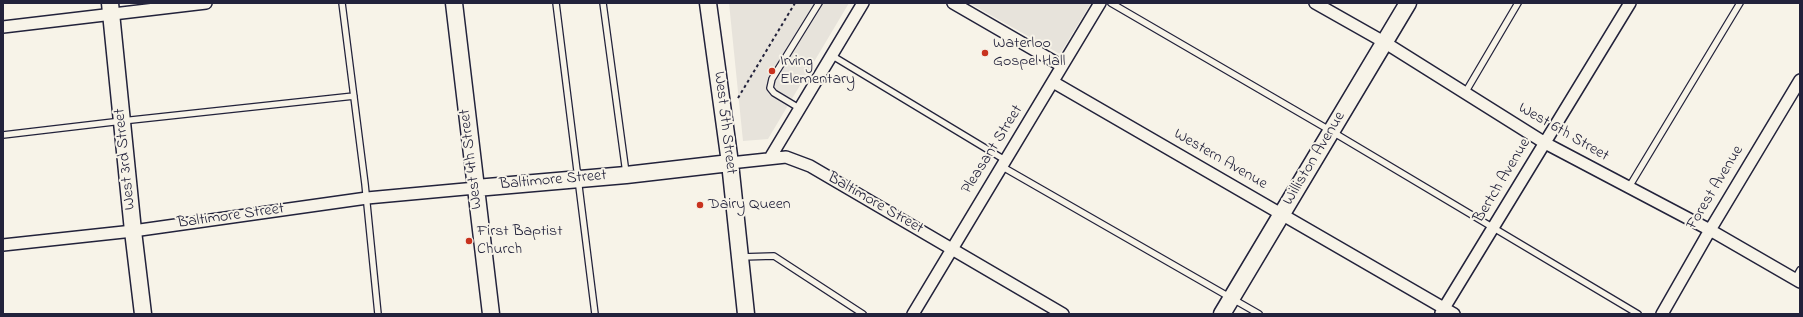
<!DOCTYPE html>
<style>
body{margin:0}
#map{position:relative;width:1803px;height:317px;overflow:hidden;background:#f7f3e8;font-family:"Indie Flower",sans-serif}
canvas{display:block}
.frame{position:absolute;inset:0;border:4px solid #22223b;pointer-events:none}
</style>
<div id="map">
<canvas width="1803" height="317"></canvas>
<div class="frame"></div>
</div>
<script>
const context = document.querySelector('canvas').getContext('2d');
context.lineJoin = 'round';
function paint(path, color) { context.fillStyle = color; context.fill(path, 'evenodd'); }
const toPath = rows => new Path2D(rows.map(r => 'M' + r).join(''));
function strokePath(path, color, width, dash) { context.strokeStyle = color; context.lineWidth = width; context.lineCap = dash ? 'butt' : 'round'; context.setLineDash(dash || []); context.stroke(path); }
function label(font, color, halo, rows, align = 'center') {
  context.font = font + ' "Indie Flower",sans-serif'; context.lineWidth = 4; context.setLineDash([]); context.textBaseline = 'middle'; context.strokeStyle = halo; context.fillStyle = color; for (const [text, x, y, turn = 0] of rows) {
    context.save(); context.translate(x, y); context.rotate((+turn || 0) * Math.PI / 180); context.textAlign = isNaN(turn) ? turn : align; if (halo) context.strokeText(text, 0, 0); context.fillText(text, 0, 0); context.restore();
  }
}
paint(toPath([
 [729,3,849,3,768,139,743,141],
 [969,3,1091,3,1060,54]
]), '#e7e3db');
const lane = toPath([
 [342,3,365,184,378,314],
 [556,3,595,314],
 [603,3,626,173],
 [1111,3,1331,131,1638,314],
 [831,55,1005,160],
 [1465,93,1518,3],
 [799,108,774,93,770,88,772,79,819,3],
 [3,135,122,121,354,96],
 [1001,166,1259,314],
 [1629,187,1740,3],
 [741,257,774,256,863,314],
 [1795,279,1800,270]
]);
const street = toPath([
 [953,3,1062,66],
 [1315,3,1384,42,1545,143,1710,230,1800,282],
 [3,27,206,3],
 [1053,82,1454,314],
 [770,158,863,3],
 [730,163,786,157,810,166,1063,314],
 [3,245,133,231,367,198,476,188],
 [1441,313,1630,3],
 [913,314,1100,3],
 [1662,314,1710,230,1800,80]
]);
const secondary = toPath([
 [110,3,133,231,143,314],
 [454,3,491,314],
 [708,3,730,163,746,314],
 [476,188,626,175,730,163],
 [1222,314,1408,3]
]);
strokePath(lane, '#22223b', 8);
strokePath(street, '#22223b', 14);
strokePath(secondary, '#22223b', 19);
strokePath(toPath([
 [738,98,795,3]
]), '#22223b', 2, [3, 3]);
strokePath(lane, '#f7f3e8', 5.5);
strokePath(street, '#f7f3e8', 11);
strokePath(secondary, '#f7f3e8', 16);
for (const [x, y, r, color] of [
 [985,53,4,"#c8321e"],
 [772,71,4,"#c8321e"],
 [700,205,4,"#c8321e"],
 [469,241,4,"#c8321e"]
]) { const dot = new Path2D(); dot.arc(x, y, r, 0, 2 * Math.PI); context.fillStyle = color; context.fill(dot); strokePath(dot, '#f7f3e8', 1.5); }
label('16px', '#22223b', '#f7f3e8', [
 ["Waterloo",993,44],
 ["Gospel Hall",993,62],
 ["Irving",780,62],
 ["Elementary",780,80],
 ["Dairy Queen",708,205],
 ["First Baptist",477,232],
 ["Church",477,250]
], 'left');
label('16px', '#22223b', '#f7f3e8', [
 ["West 5th Street",724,123,83],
 ["West 6th Street",1563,133,30],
 ["Pleasant Street",993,150,-58],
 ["West 3rd Street",126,159,-96],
 ["West 4th Street",472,159,-97],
 ["Williston Avenue",1315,159,-59],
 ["Western Avenue",1220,160,30],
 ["Baltimore Street",553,181,-5],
 ["Bertch Avenue",1503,181,-59],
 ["Forest Avenue",1716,188,-59],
 ["Baltimore Street",875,204,30],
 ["Baltimore Street",231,217,-8]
]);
</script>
